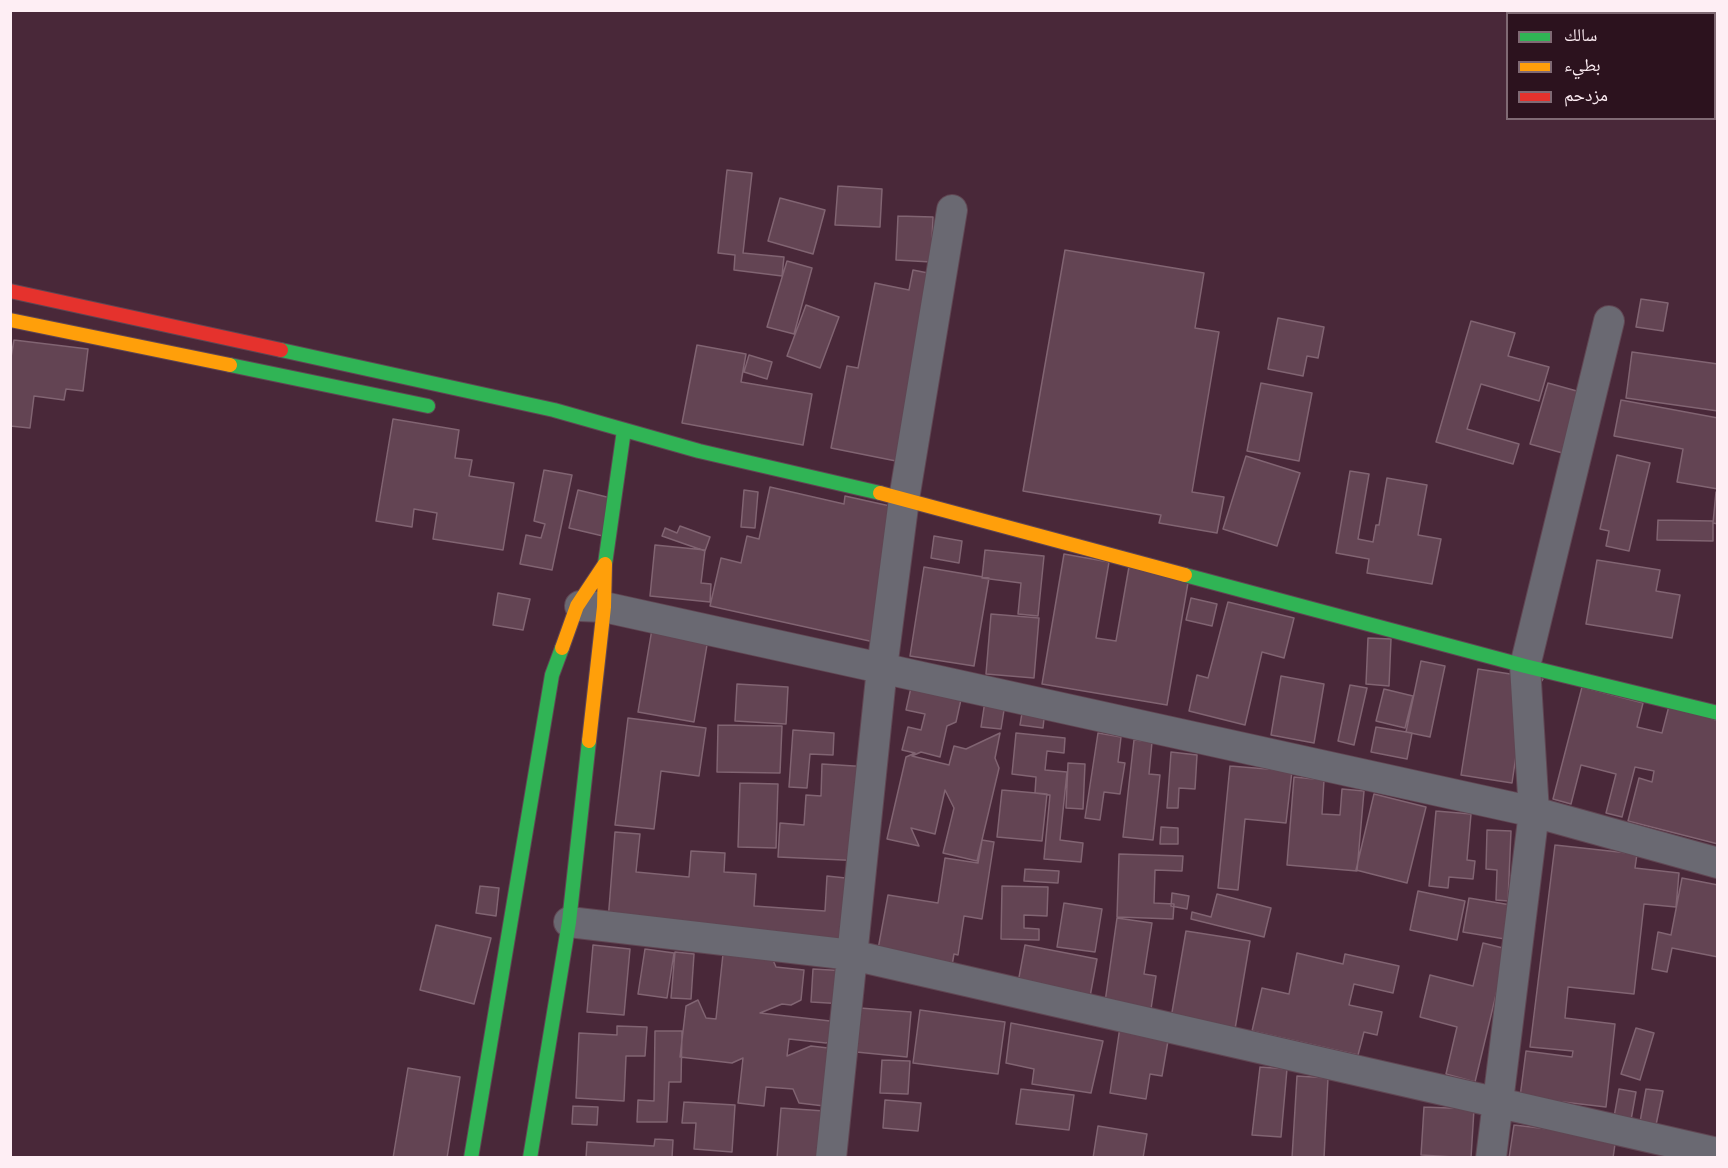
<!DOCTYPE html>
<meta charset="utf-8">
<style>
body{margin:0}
#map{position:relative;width:1728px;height:1168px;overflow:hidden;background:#492839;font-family:"Fira Sans","Noto Naskh Arabic",sans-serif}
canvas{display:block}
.frame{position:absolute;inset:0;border:12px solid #feeef4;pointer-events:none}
.legend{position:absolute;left:1506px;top:12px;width:210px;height:108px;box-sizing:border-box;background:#2c121e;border:2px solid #806a74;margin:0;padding:8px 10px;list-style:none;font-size:18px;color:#feeef4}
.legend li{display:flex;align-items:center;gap:12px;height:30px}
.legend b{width:30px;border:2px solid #806a74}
</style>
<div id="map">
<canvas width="1728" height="1168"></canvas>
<div class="frame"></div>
<ul class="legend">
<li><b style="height:8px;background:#30b455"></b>سالك</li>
<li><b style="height:8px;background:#ff9f0a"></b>بطيء</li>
<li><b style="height:8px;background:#e5322d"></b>مزدحم</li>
</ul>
</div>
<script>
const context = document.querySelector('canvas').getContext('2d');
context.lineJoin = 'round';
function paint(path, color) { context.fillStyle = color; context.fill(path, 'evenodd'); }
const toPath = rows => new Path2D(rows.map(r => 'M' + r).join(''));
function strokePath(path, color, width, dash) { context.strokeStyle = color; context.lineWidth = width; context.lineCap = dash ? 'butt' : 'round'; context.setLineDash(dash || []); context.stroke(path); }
const building = toPath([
 [727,170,752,173,743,253,784,257,782,276,734,270,735,255,718,253,727,170],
 [838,186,882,189,880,227,835,225,838,186],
 [780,198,825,210,813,254,768,241,780,198],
 [898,216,933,217,931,262,896,260,898,216],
 [1065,250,1204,273,1195,328,1219,332,1192,492,1224,497,1217,533,1159,523,1161,515,1023,491,1065,250],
 [787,261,812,268,794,334,767,327,787,261],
 [913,270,948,277,906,463,831,448,847,366,858,368,875,283,909,290,913,270],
 [1641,299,1668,303,1663,331,1636,327,1641,299],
 [806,305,839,317,820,368,787,356,806,305],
 [1278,318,1324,327,1318,358,1307,356,1303,376,1268,369,1278,318],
 [1471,321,1515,333,1508,356,1549,367,1539,401,1481,384,1467,429,1519,444,1513,464,1436,442,1471,321],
 [14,340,88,349,83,391,66,389,64,400,34,396,30,428,10,426,10,363,14,340],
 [697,345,746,354,741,382,812,394,803,445,682,423,697,345],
 [1632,352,1718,364,1718,411,1626,398,1632,352],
 [749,355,772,362,767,379,744,372,749,355],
 [1261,383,1312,393,1299,461,1247,451,1261,383],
 [1548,383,1584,393,1566,454,1530,444,1548,383],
 [1621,400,1718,418,1718,489,1677,482,1683,449,1614,436,1621,400],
 [393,419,459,430,455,458,472,460,469,476,514,483,503,550,433,539,437,513,414,509,412,527,376,521,393,419],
 [1617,455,1650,463,1629,551,1606,546,1609,531,1600,529,1617,455],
 [1246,456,1300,473,1277,546,1223,529,1246,456],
 [544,470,572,475,552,570,520,564,526,535,541,538,545,524,534,521,544,470],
 [1350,471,1369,474,1358,539,1373,542,1376,525,1379,525,1387,478,1427,485,1418,535,1441,539,1432,584,1367,573,1369,559,1336,553,1350,471],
 [770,487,844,504,845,496,908,510,874,642,710,606,721,558,741,563,747,536,759,539,770,487],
 [578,490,615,499,607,537,569,528,578,490],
 [744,490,758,492,755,528,741,527,744,490],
 [1716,492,1718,493,1718,524,1713,523,1716,492],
 [1658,520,1713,521,1713,541,1657,540,1658,520],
 [680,526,710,537,705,551,662,536,665,528,677,533,680,526],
 [934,536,962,541,959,563,931,558,934,536],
 [655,545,705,550,701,583,711,584,710,602,650,596,655,545],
 [985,550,1044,556,1038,616,1018,614,1021,583,982,578,985,550],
 [1064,554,1109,562,1096,638,1116,641,1130,561,1190,571,1167,705,1042,684,1064,554],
 [1597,560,1660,570,1656,591,1680,595,1672,638,1586,624,1597,560],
 [924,567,989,578,974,666,910,656,924,567],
 [498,593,530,599,523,630,493,625,498,593],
 [1191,598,1217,604,1212,626,1186,620,1191,598],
 [1228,602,1294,618,1284,658,1262,652,1245,725,1189,711,1197,675,1208,678,1228,602],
 [991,614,1039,618,1034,678,986,674,991,614],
 [652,629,708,639,694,722,638,712,652,629],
 [1368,638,1391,639,1389,686,1366,684,1368,638],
 [1421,661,1445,666,1430,737,1406,732,1421,661],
 [1478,669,1543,679,1523,708,1512,783,1461,775,1478,669],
 [914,674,964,686,956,722,947,726,940,757,921,752,912,756,949,765,954,746,966,749,1000,733,995,758,999,768,977,861,943,853,954,808,945,790,935,834,911,828,919,846,887,839,906,757,915,753,902,750,908,727,921,730,925,714,906,710,914,674],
 [1281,676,1324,684,1314,743,1271,735,1281,676],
 [737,684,788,687,786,724,735,721,737,684],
 [1350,685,1367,688,1354,745,1338,741,1350,685],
 [1582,687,1643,703,1637,727,1662,733,1670,702,1718,721,1718,844,1628,821,1639,778,1652,782,1654,771,1635,767,1622,817,1606,813,1616,774,1581,765,1571,804,1553,799,1582,687],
 [1384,689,1413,696,1405,728,1376,721,1384,689],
 [985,701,1005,704,1001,729,981,727,985,701],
 [1023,707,1045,710,1043,728,1020,725,1023,707],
 [628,718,706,728,699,776,661,771,654,829,615,825,628,718],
 [718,725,782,726,780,773,717,772,718,725],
 [1376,727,1412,733,1407,759,1371,752,1376,727],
 [793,730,834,733,833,755,810,754,807,788,789,787,793,730],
 [1016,733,1065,738,1064,753,1047,751,1045,770,1067,772,1060,840,1083,843,1081,862,1044,859,1050,795,1035,793,1036,777,1012,774,1016,733],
 [1098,733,1121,737,1118,762,1125,763,1120,794,1104,792,1100,820,1085,818,1098,733],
 [1134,740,1152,742,1149,774,1160,775,1153,840,1123,837,1134,740],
 [1171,752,1197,755,1195,789,1179,788,1178,808,1167,808,1171,752],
 [1068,763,1085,764,1083,809,1066,808,1068,763],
 [822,764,870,767,865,861,778,857,780,823,804,825,806,795,821,796,822,764],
 [1230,766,1292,771,1286,823,1245,819,1238,890,1218,888,1230,766],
 [1294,777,1324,780,1322,814,1340,815,1342,789,1364,791,1357,871,1287,865,1294,777],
 [740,783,778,784,776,848,738,847,740,783],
 [1002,790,1047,794,1042,841,997,837,1002,790],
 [1374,794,1426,807,1407,883,1356,870,1374,794],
 [1436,811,1471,814,1467,860,1475,861,1473,879,1449,877,1448,888,1429,886,1436,811],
 [1161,827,1178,828,1178,844,1160,844,1161,827],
 [1487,830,1511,831,1508,901,1496,900,1497,870,1486,869,1487,830],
 [615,832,640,834,636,872,689,877,691,851,725,853,724,872,756,874,754,906,825,911,827,876,855,879,850,941,608,921,615,832],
 [982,840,994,842,982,919,964,916,958,955,954,954,951,971,876,960,888,895,938,903,945,858,978,863,982,840],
 [1555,845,1637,854,1635,868,1679,873,1676,907,1644,904,1634,994,1568,987,1565,1018,1615,1024,1606,1107,1520,1097,1526,1051,1572,1057,1573,1051,1530,1047,1555,845],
 [1119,854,1183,856,1182,871,1155,870,1154,903,1174,904,1173,919,1117,917,1119,854],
 [1025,869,1059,871,1058,883,1024,881,1025,869],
 [1682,878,1718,885,1718,957,1672,948,1667,972,1652,969,1658,932,1671,935,1682,878],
 [480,886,499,888,496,916,476,913,480,886],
 [1002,886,1048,887,1047,916,1024,915,1024,928,1039,929,1039,940,1001,939,1002,886],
 [1418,891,1465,901,1457,940,1410,930,1418,891],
 [1172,893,1189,896,1187,909,1171,906,1172,893],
 [1217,894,1271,908,1264,937,1191,919,1192,912,1211,917,1217,894],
 [1469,898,1511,905,1505,939,1463,932,1469,898],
 [1064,903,1102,909,1095,952,1057,947,1064,903],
 [1117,918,1152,923,1144,974,1156,976,1151,1009,1105,1002,1117,918],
 [436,925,491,938,474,1004,420,990,436,925],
 [1186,931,1250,941,1235,1029,1171,1018,1186,931],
 [1483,943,1507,949,1475,1082,1446,1074,1457,1027,1420,1017,1430,975,1473,986,1483,943],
 [593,945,630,949,624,1015,587,1012,593,945],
 [1025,945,1097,959,1089,1002,1017,988,1025,945],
 [645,949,674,953,667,998,638,994,645,949],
 [675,952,694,954,691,999,671,998,675,952],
 [1297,953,1343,964,1345,954,1399,966,1393,993,1354,984,1349,1005,1382,1012,1377,1035,1364,1032,1358,1055,1252,1031,1262,988,1289,994,1297,953],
 [723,954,773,960,776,967,804,970,801,1000,791,1005,782,1004,760,1013,839,1022,837,1039,826,1043,789,1039,787,1056,811,1046,837,1049,824,1106,799,1103,793,1089,766,1087,764,1106,738,1103,743,1058,732,1063,680,1057,686,1006,698,1000,706,1018,716,1019,723,954],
 [813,969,847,971,845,1004,811,1002,813,969],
 [860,1008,911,1012,907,1057,856,1052,860,1008],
 [920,1010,1005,1022,998,1074,913,1063,920,1010],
 [1011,1023,1103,1041,1091,1093,1032,1084,1034,1069,1006,1063,1011,1023],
 [617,1026,647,1027,645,1056,626,1056,624,1101,576,1098,579,1033,617,1035,617,1026],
 [1120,1027,1169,1035,1162,1076,1150,1074,1146,1099,1110,1093,1120,1027],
 [1636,1028,1654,1033,1640,1080,1621,1074,1636,1028],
 [655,1031,682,1031,681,1082,669,1082,667,1122,637,1122,638,1100,654,1101,655,1031],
 [882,1060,910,1061,908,1094,880,1093,882,1060],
 [1260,1067,1287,1069,1281,1137,1252,1135,1260,1067],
 [408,1068,460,1077,447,1158,393,1158,408,1068],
 [1297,1076,1328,1078,1324,1158,1292,1158,1297,1076],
 [1021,1089,1074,1095,1069,1130,1016,1124,1021,1089],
 [1619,1089,1636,1092,1631,1120,1614,1117,1619,1089],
 [1646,1089,1663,1091,1656,1125,1640,1122,1646,1089],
 [885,1100,921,1103,918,1131,883,1128,885,1100],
 [684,1102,735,1105,732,1152,694,1149,696,1123,682,1123,684,1102],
 [573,1106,598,1107,597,1125,572,1124,573,1106],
 [1424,1107,1474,1109,1471,1158,1421,1155,1424,1107],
 [781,1108,839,1112,836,1158,777,1158,781,1108],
 [1514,1125,1616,1137,1613,1158,1509,1158,1514,1125],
 [1098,1126,1147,1134,1143,1158,1093,1158,1098,1126],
 [655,1139,673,1140,672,1158,586,1158,587,1142,654,1146,655,1139]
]);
paint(building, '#634453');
strokePath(building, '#816472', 1.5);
const street = toPath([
 [580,606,604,607,1534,812,1718,863],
 [569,922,852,955,1718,1153],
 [831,1158,882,668,904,499,952,210],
 [1491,1158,1534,812,1525,666,1609,321]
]);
const fast = toPath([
 [281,350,554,410,699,451,880,493],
 [230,365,428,406],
 [605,564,624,430],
 [1185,575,1525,666,1718,713],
 [471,1158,552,675,562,648],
 [530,1158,569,922,589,741]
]);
const slow = toPath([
 [10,320,230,365],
 [880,493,1185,575],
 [562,648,577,606,605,564,604,607,589,741]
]);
const jam = toPath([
 [10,291,281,350]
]);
strokePath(street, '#604653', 32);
strokePath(fast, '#604653', 16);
strokePath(slow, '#604653', 16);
strokePath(jam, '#604653', 16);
strokePath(street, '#6a6972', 30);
strokePath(fast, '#30b455', 14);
strokePath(slow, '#ff9f0a', 14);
strokePath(jam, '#e5322d', 14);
</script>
